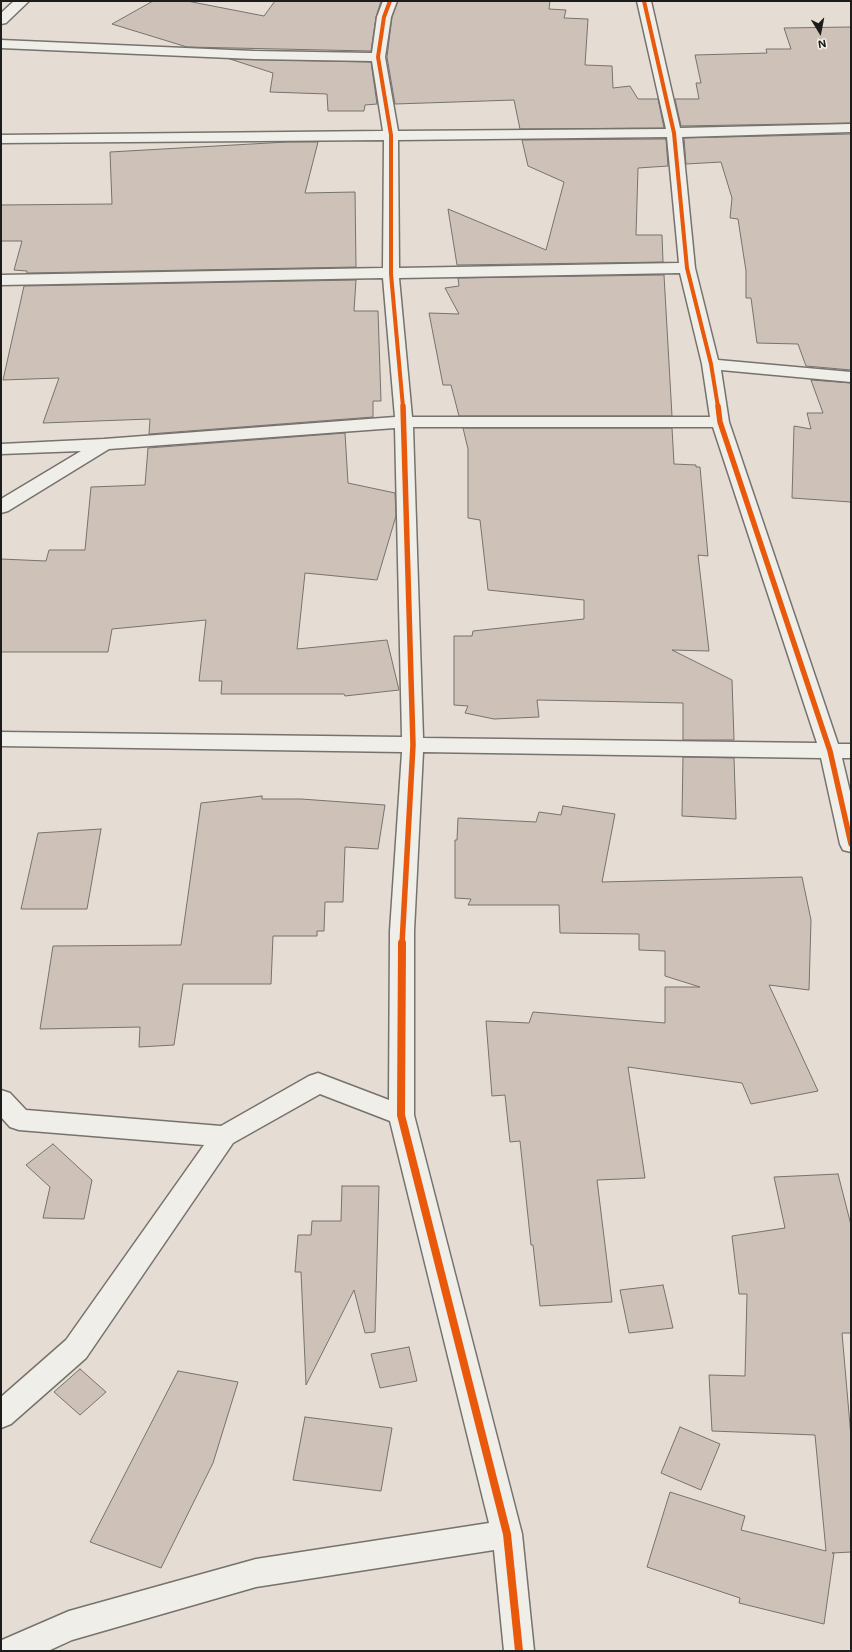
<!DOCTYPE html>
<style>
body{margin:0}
#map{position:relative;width:852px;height:1652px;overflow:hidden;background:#e5dcd3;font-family:Mali,sans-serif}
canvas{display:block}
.frame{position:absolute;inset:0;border:2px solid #1c1c1c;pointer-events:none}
.north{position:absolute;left:800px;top:12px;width:40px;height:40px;-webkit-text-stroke:3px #f7f3e8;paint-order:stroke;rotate:170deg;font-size:11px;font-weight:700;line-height:16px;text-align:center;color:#1c1c1c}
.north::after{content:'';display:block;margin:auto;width:14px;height:18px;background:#1c1c1c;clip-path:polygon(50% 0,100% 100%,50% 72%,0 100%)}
</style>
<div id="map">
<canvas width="852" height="1652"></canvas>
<div class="frame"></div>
<div class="north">N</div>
</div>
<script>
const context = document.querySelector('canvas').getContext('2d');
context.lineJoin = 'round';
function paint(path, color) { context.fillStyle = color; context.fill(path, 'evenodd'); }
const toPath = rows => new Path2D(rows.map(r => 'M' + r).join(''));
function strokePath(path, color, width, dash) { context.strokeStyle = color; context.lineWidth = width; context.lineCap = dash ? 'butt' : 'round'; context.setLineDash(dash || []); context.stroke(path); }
const building = toPath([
 [153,1,187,1,264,16,275,1,381,1,376,17,371,51,187,47,112,24,153,1],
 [398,1,550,1,549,9,566,10,564,18,588,19,585,65,612,66,613,88,630,86,638,99,658,99,664,128,520,129,514,100,395,104,387,57,392,17,398,1],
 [851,27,851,123,681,126,675,99,699,99,696,83,701,83,695,55,767,53,766,49,791,49,784,28,851,27],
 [230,59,371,62,377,104,365,105,364,111,328,111,327,94,270,92,273,73,230,59],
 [851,134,851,370,806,366,798,344,757,343,751,298,746,298,746,271,738,219,730,218,732,198,721,162,686,164,684,138,851,134],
 [666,139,668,166,638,168,636,235,662,235,663,262,457,265,448,209,546,250,564,182,528,166,522,140,666,139],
 [287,142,318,142,305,193,355,192,356,267,27,273,27,271,14,270,22,241,1,241,1,205,112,204,110,152,287,142],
 [664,275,672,416,459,416,451,385,443,385,429,313,459,314,445,288,459,286,458,278,664,275],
 [356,280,354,311,378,311,381,401,373,401,373,417,149,434,150,419,43,423,59,378,3,380,24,286,356,280],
 [811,380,851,383,851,502,792,498,794,426,811,429,807,413,823,413,811,380],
 [463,428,672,428,674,464,696,465,696,467,700,467,708,556,698,555,709,651,672,650,732,680,734,740,683,740,683,703,537,700,539,717,494,719,465,713,468,706,454,705,454,636,472,636,473,631,584,619,584,600,488,590,480,520,468,518,468,449,463,428],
 [345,433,348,483,395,493,396,516,377,580,305,573,297,649,387,640,399,690,345,696,344,694,221,694,222,681,199,681,206,620,112,629,108,652,1,652,1,559,46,561,49,550,85,550,91,487,145,485,148,448,345,433],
 [683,757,734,758,736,819,682,816,683,757],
 [262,796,262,799,301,799,385,805,378,849,345,847,343,902,325,902,324,931,317,931,317,936,273,936,271,984,183,984,174,1045,139,1047,140,1027,40,1029,53,946,181,945,201,803,262,796],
 [563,806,615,814,602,882,802,877,811,920,809,990,769,985,818,1091,751,1104,742,1083,628,1067,645,1178,597,1180,612,1302,540,1306,533,1245,531,1245,520,1141,510,1142,505,1095,492,1096,486,1021,529,1023,533,1012,665,1023,665,987,700,987,665,976,665,951,639,950,639,934,560,933,559,905,468,905,471,899,455,898,455,840,457,840,458,818,536,822,539,812,561,815,563,806],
 [101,829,87,909,21,909,38,833,101,829],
 [53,1144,92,1180,84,1219,43,1218,50,1187,26,1165,53,1144],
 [838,1174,851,1225,851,1333,842,1333,851,1437,851,1552,832,1553,834,1553,824,1624,739,1603,740,1598,647,1567,670,1492,745,1516,741,1530,826,1551,815,1435,712,1431,709,1375,745,1376,747,1294,739,1294,732,1236,785,1228,774,1177,838,1174],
 [342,1186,379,1186,375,1332,365,1333,354,1290,306,1385,301,1272,295,1272,298,1235,311,1235,312,1221,341,1221,342,1186],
 [663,1285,673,1328,629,1333,620,1290,663,1285],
 [409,1347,417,1381,380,1388,371,1354,409,1347],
 [80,1369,106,1392,80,1415,54,1392,80,1369],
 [178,1371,238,1382,213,1463,161,1568,90,1542,178,1371],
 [305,1417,392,1428,381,1491,293,1480,305,1417],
 [680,1427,720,1444,701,1490,661,1473,680,1427]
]);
paint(building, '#cec2b8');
strokePath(building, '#76726e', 1);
const street = toPath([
 [14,1,29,1,6,23,1,24,1,13,14,1],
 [383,1,397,1,391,17,385,57,398,131,666,129,637,1,651,1,680,128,851,124,851,132,682,137,695,268,718,360,851,372,851,382,721,370,729,422,838,744,851,744,851,758,842,758,851,796,851,852,843,850,840,844,821,758,423,752,414,931,414,1115,522,1534,534,1651,504,1651,494,1550,256,1587,72,1640,48,1651,1,1651,2,1640,69,1611,256,1559,489,1523,390,1121,320,1094,233,1143,86,1358,11,1424,1,1428,1,1397,66,1340,204,1145,19,1130,10,1127,1,1117,1,1090,10,1093,26,1110,221,1126,309,1076,318,1073,389,1100,390,931,402,752,1,746,1,732,402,737,395,428,109,449,8,511,1,513,1,499,81,451,1,454,1,444,104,439,395,417,383,278,1,285,1,275,383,268,384,140,1,143,1,135,383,131,372,61,254,59,1,48,1,40,254,51,372,53,377,17,383,1],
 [667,137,679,263,399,268,398,140,667,137],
 [680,273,702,364,710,417,412,417,399,278,680,273],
 [413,427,713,427,817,743,423,738,413,427]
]);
strokePath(street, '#76726e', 3);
paint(street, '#f0eee9');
strokePath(toPath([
 [390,1,384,17,378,57,391,135,391,274,403,407],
 [644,1,674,133,687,268,711,364,718,407]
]), '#e8590c', 4);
strokePath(toPath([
 [718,406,720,422,830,751,851,844],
 [402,944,413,745,403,406]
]), '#e8590c', 5.5);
strokePath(toPath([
 [402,943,401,1115,507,1534,519,1651]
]), '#e8590c', 8);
</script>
